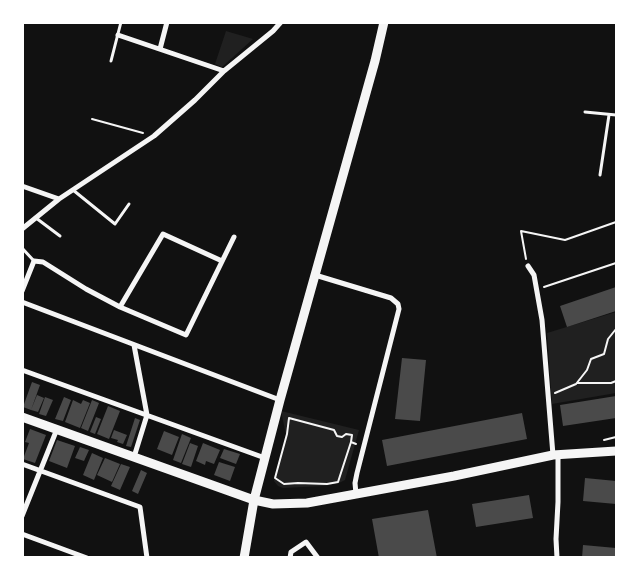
<!DOCTYPE html>
<style>
body{margin:0}
#map{position:relative;width:639px;height:580px;overflow:hidden;background:#111;font-family:"Fira Sans Condensed",sans-serif}
canvas{display:block}
.frame{position:absolute;inset:0;border:24px solid #fff;pointer-events:none}
</style>
<div id="map">
<canvas width="639" height="580"></canvas>
<div class="frame"></div>
</div>
<script>
const context = document.querySelector('canvas').getContext('2d');
context.lineJoin = 'round';
function paint(path, color) { context.fillStyle = color; context.fill(path, 'evenodd'); }
const toPath = rows => new Path2D(rows.map(r => 'M' + r).join(''));
function strokePath(path, color, width, dash) { context.strokeStyle = color; context.lineWidth = width; context.lineCap = dash ? 'butt' : 'round'; context.setLineDash(dash || []); context.stroke(path); }
paint(toPath([
 [226,31,253,39,222,67,215,64],
 [616,312,616,393,552,404,547,333],
 [281,411,359,430,345,480,339,483,324,486,283,488,278,486,274,481,286,435]
]), '#202020');
paint(toPath([
 [616,287,616,311,567,327,560,306],
 [402,358,426,360,420,421,395,419],
 [32,382,40,385,31,410,23,407],
 [37,395,44,398,38,412,31,410],
 [616,396,616,418,563,426,560,405],
 [45,397,53,400,46,416,39,414],
 [64,397,71,400,63,421,55,419],
 [73,400,81,404,83,400,90,403,80,428,65,422],
 [92,400,99,403,88,431,81,428],
 [108,406,120,411,109,439,97,434],
 [522,413,527,439,387,466,382,440],
 [96,417,101,419,95,434,90,432],
 [135,418,140,420,131,447,126,446],
 [30,429,46,435,35,463,23,459,29,443,25,442],
 [114,430,127,435,123,444,117,442,118,440,111,438],
 [164,431,179,437,172,455,157,449],
 [182,434,191,438,181,463,173,460],
 [57,440,75,446,67,468,49,461],
 [190,443,198,446,191,467,182,464],
 [203,443,220,450,214,464,206,461,205,465,196,461],
 [80,447,89,450,84,461,75,458],
 [224,449,240,454,236,464,220,458],
 [92,453,103,458,94,480,83,475],
 [105,458,120,464,112,482,97,475],
 [219,462,235,467,230,481,214,475],
 [121,464,130,467,120,490,111,486],
 [141,470,147,473,138,494,132,491],
 [585,478,616,481,616,504,583,501],
 [529,495,533,518,476,527,472,504],
 [428,510,437,558,379,558,372,519],
 [583,545,616,548,616,558,582,558]
]), '#4a4a4a');
strokePath(toPath([
 [92,119,143,133],
 [526,259,521,231,565,240,616,222],
 [544,287,616,263],
 [577,383,611,383,616,381],
 [555,393,576,384,587,370,591,359,604,354,608,339,616,329],
 [604,440,616,437],
 [351,442,338,482,327,484,298,483,284,484,275,478,287,434,289,418,334,430,337,436,342,437,346,434,352,435,351,442,356,444]
]), '#f5f5f5', 2);
strokePath(toPath([
 [111,61,121,22],
 [585,112,616,115],
 [600,175,609,115],
 [73,190,115,224,129,204],
 [36,218,60,236],
 [22,248,34,261]
]), '#f5f5f5', 3);
strokePath(toPath([
 [118,35,224,71],
 [160,49,167,22],
 [22,186,59,199],
 [22,229,59,199,154,136,195,100,224,71,273,31,281,22],
 [528,266,534,275,542,320,553,455],
 [315,275,391,298,398,304,399,309,357,473,355,483,356,494],
 [22,291,34,261,43,262,86,289,120,307,186,335,234,237],
 [22,302,280,400],
 [120,307,163,234,222,261],
 [22,370,265,458],
 [134,457,147,415,134,345],
 [22,464,140,507,147,558],
 [22,516,57,429],
 [22,534,87,558],
 [290,558,291,552,306,542,318,558],
 [557,558,556,539,558,502,558,454]
]), '#f5f5f5', 5);
strokePath(toPath([
 [22,417,254,500,273,504,307,503,454,476,553,455,616,451],
 [244,558,254,500,280,400,375,61,384,22]
]), '#f5f5f5', 9);
</script>
